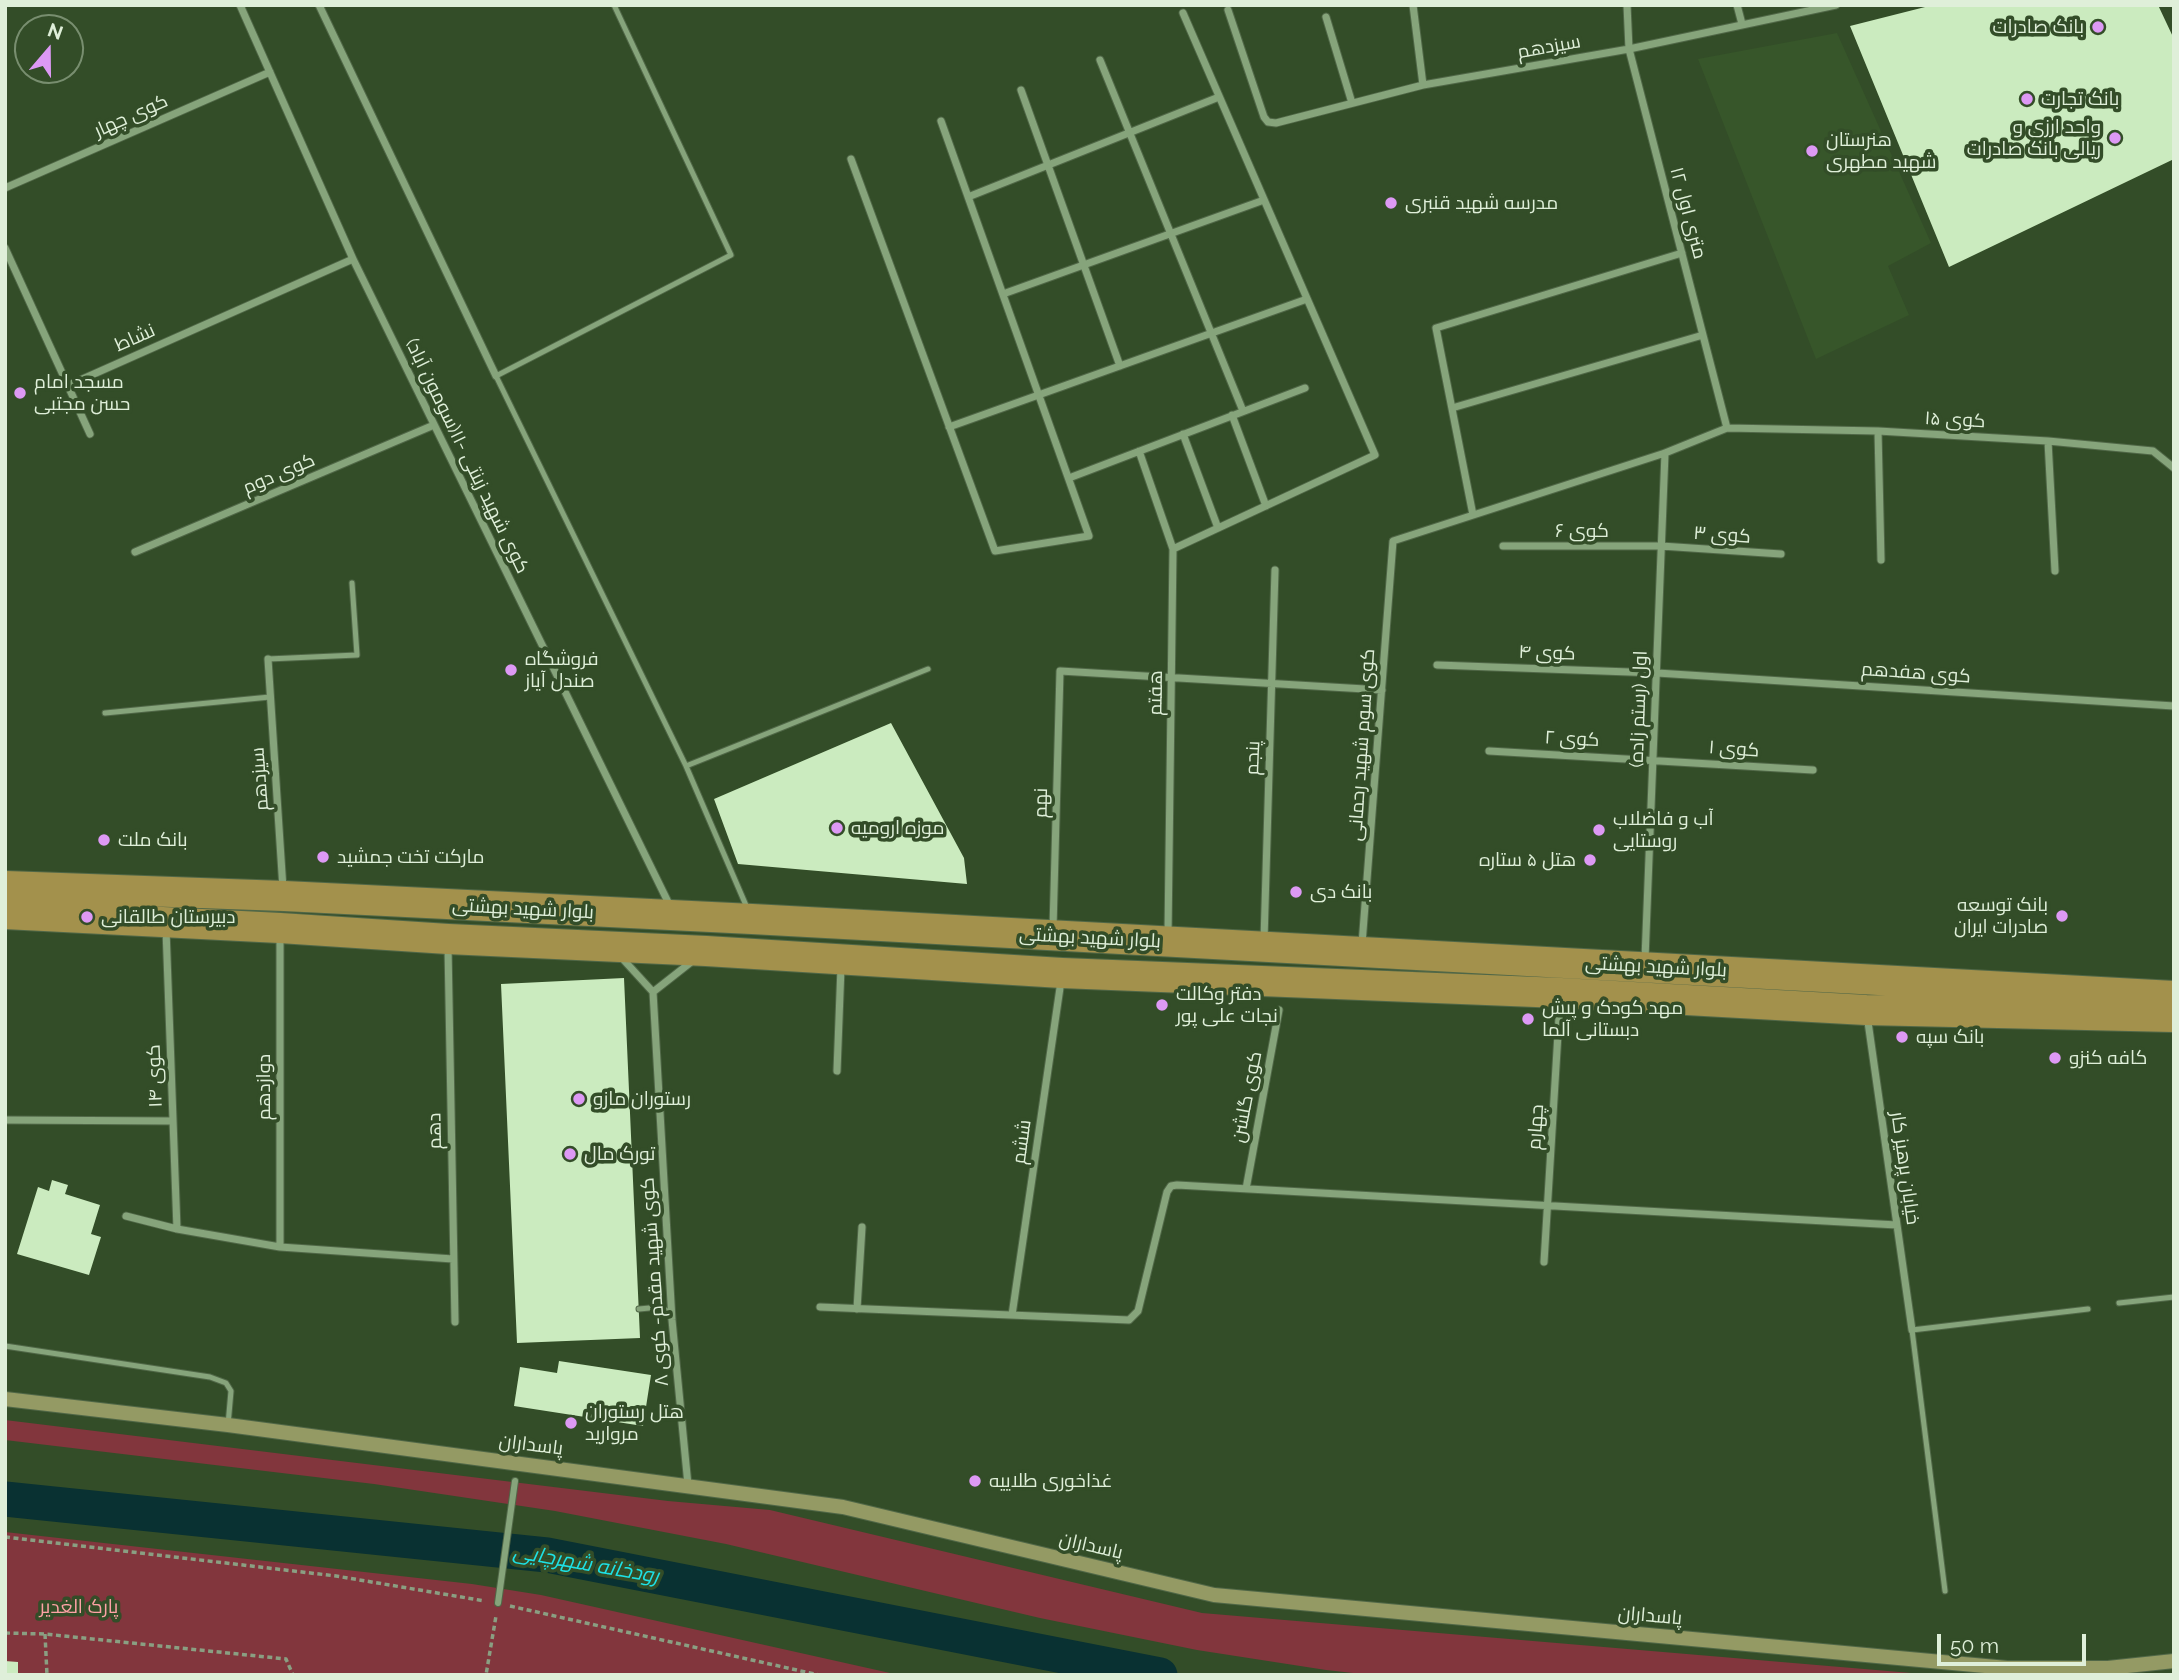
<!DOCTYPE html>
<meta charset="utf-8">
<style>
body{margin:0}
#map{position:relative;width:2179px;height:1680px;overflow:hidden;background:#334d28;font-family:Raleway,sans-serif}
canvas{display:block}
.frame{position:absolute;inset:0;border:7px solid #dfefd9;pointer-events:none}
.north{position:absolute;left:14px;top:14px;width:70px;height:70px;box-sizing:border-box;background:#334d28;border:2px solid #788e6f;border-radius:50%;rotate:20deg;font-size:19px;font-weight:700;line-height:28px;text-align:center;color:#dfefd9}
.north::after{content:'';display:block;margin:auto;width:24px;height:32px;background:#dd99f4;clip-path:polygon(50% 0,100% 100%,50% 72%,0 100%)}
.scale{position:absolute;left:1937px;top:1634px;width:149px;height:32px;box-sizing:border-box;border:4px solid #dfefd9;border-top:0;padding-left:9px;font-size:21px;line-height:24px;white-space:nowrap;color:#dfefd9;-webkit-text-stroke:5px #334d28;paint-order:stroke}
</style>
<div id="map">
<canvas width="2179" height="1680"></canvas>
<div class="frame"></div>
<div class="north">N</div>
<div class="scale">50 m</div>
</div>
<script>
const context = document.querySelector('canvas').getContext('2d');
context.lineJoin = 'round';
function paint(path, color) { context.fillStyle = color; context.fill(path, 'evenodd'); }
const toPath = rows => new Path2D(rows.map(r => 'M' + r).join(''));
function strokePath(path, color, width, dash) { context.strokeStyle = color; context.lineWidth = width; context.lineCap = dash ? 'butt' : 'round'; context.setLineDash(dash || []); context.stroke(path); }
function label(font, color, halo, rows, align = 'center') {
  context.font = font + ' Raleway,Cairo,sans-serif'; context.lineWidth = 7; context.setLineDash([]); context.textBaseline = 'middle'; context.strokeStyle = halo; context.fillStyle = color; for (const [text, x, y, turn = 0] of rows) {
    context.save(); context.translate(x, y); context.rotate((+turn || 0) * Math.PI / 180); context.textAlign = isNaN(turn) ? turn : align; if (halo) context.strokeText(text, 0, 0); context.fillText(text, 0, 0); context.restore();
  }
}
paint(toPath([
 [1837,33,1931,243,1888,266,1909,315,1816,359,1698,59]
]), '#37562a');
paint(toPath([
 [5,1420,668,1501,770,1510,1202,1613,1935,1675,1371,1675,1326,1670,1197,1650,1040,1618,726,1544,555,1511,374,1484,5,1440],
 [5,1532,472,1584,541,1595,899,1675,5,1675]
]), '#82363d');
strokePath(toPath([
 [5,1499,547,1555,1160,1675]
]), '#093132', 35);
paint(toPath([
 [1933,5,2158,5,2174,39,2174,159,1949,267,1850,26],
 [891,723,964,858,967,884,738,864,714,799],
 [624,978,640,1338,517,1343,501,984],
 [52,1180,68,1185,65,1194,100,1205,91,1234,101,1237,89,1275,17,1254,38,1187,49,1191],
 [559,1361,651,1375,643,1426,514,1406,520,1367,557,1373],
 [5,1661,18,1662,18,1675,5,1675]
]), '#cbebbf');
const service = toPath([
 [614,5,731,255,496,376,686,766,748,910],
 [268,659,357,655,352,583],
 [105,713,270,697],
 [686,766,928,669],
 [2119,1303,2174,1297],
 [639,1309,660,1307,667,1311,670,1317],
 [5,1346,210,1377,226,1383,231,1391,228,1425],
 [1945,1591,1912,1330,2088,1309]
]);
const pedestrian = toPath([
 [498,1603,515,1481]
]);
const minor = toPath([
 [240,5,353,259,671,908],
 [319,5,496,376],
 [1413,5,1423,85],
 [1627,5,1629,49,1727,428],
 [1737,5,1742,24],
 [1228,10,1264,117,1268,122,1276,123,1423,85,1629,49,1836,5],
 [1326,17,1352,103],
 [1100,60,1243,411],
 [1021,90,1120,366],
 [851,159,995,551,1089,536,941,121],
 [5,188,270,72],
 [968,197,1219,97],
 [5,248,90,434],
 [1003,294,1264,200],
 [69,385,353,259],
 [1452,408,1703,335],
 [1232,415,1266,506],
 [949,427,1307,299],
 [1878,431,1881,560],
 [1183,434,1218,528],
 [2048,441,2055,571],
 [1139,451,1173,549,1168,934],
 [1069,478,1305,388],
 [1473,515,1436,328,1682,253],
 [1503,546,1661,546,1781,554],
 [1173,549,1375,455,1183,13],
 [135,552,434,425],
 [268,659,283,889],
 [1437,665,1657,673,2174,706],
 [1489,751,1813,770],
 [1053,928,1060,671,1382,690],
 [166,929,177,1229],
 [1264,940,1275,570],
 [1362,944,1393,541,1665,453,1727,428,1878,431,2048,441,2153,451,2174,468],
 [448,947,455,1322],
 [621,957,653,992,695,959],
 [1645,959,1665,453],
 [653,992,672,1320,688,1485],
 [1867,1015,1912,1330],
 [837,1071,841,967],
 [5,1120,173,1121],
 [1246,1189,1279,1010],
 [126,1216,177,1229,280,1247,453,1259],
 [280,1247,280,936],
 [1544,1262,1560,1001],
 [820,1307,1129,1320,1138,1311,1167,1192,1171,1186,1177,1185,1897,1225],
 [857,1309,862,1227],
 [1012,1315,1061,981]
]);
const secondary = toPath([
 [5,1399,228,1425,843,1507,1214,1595,2007,1668,2108,1668,2174,1661]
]);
const primary = toPath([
 [5,886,284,896,752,919,2174,996],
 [5,914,280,928,448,939,706,951,1062,973,1561,993,1866,1010,2174,1017]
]);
strokePath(service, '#506747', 7);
strokePath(pedestrian, '#506747', 8);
strokePath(minor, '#506747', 9);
strokePath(secondary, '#506747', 16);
strokePath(primary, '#506747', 32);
strokePath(toPath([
 [5,1537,336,1576,485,1601],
 [510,1606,819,1675],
 [5,1633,45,1634,286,1659,293,1675],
 [45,1634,47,1675],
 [480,1675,486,1675,496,1616]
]), '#8a9f82', 3.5, [5, 3.5]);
strokePath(service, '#86a47b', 5);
strokePath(pedestrian, '#86a47b', 6);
strokePath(minor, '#86a47b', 7);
strokePath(secondary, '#949a64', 14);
strokePath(primary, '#a3914c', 30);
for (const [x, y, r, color] of [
 [2098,27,7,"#dd99f4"],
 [2027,99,7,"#dd99f4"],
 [2115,138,7,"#dd99f4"],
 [1812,151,7,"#dd99f4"],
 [1391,203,7,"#dd99f4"],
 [20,393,7,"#dd99f4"],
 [511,670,7,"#dd99f4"],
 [837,828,7,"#dd99f4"],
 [1599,830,7,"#dd99f4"],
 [104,840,7,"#dd99f4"],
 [323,857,7,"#dd99f4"],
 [1590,860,7,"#dd99f4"],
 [1296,892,7,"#dd99f4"],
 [2062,916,7,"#dd99f4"],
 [87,917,7,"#dd99f4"],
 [1162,1005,7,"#dd99f4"],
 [1528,1019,7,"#dd99f4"],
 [1902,1037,7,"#dd99f4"],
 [2055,1058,7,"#dd99f4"],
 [579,1099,7,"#dd99f4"],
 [570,1154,7,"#dd99f4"],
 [571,1423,7,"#dd99f4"],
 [975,1481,7,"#dd99f4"]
]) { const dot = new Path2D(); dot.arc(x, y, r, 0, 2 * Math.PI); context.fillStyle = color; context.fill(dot); strokePath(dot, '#334d28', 2.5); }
label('19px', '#dfefd9', '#334d28', [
 ["بانک صادرات",2084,27,"right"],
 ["بانک تجارت",2041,99],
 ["واحد ارزی و",2101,127,"right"],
 ["ریالی بانک صادرات",2101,149,"right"],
 ["هنرستان",1826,140],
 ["شهید مطهری",1826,162],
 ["مدرسه شهید قنبری",1405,203],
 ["مسجد امام",34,382],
 ["حسن مجتبی",34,404],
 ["فروشگاه",525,659],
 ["صندل آیاز",525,681],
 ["آب و فاضلاب",1613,819],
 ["روستایی",1613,841],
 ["موزه ارومیه",851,828],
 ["بانک ملت",118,840],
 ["مارکت تخت جمشید",337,857],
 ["هتل ۵ ستاره",1576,860,"right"],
 ["بانک دی",1310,892],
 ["بانک توسعه",2048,905,"right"],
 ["صادرات ایران",2048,927,"right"],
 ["دبیرستان طالقانی",101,917],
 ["دفتر وکالت",1176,994],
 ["نجات علی پور",1176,1016],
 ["مهد کودک و پیش",1542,1008],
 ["دبستانی آلما",1542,1030],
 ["بانک سپه",1916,1037],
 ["کافه کنزو",2069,1058],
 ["رستوران مازو",593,1099],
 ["تورک مال",584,1154],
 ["هتل رستوران",585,1412],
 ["مروارید",585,1434],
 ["غذاخوری طلاییه",989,1481]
], 'left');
label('19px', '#dfefd9', '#334d28', [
 ["سیزدهم",1549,47,-10],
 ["کوی چهار",131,116,-24],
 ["۱۲ متری اول",1688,213,75],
 ["نشاط",135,338,-24],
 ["کوی ۱۵",1955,420,3],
 ["کوی شهید زینتی -۱۱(سومون آباد)",467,456,64],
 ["کوی دوم",279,474,-23],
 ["کوی ۶",1582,531],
 ["کوی ۳",1722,535,4],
 ["کوی ۴",1547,653,2],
 ["کوی هفدهم",1916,673,4],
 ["هفتم",1156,693,-89],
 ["اول (رستم زاده)",1639,709,-88],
 ["کوی ۲",1572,739,3],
 ["کوی سوم شهید رحمانی",1362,745,-86],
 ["کوی ۱",1734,749,4],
 ["پنجم",1253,758,-88],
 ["سیزدهم",260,779,-94],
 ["نهم",1041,803,-89],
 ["بلوار شهید بهشتی",523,909,3],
 ["بلوار شهید بهشتی",1090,938,3],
 ["بلوار شهید بهشتی",1656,967,3],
 ["کوی ۱۴",155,1076,-92],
 ["دوازدهم",264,1087,-90],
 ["کوی گلشن",1247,1097,-79],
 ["چهارم",1536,1127,-86],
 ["دهم",435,1131,-91],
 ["ششم",1022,1142,-82],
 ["خیابان پرهیز کار",1905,1168,82],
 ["کوی شهید مقدم- کوی ۸",655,1282,-94],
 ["پاسداران",531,1445,7],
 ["پاسداران",1091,1546,13],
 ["پاسداران",1650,1616,5]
]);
label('19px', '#fea2a6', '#334d28', [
 ["پارک الغدیر",79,1607]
]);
label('italic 21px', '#1ee1e5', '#334d28', [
 ["رودخانه شهرچایی",586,1564,10]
]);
</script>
